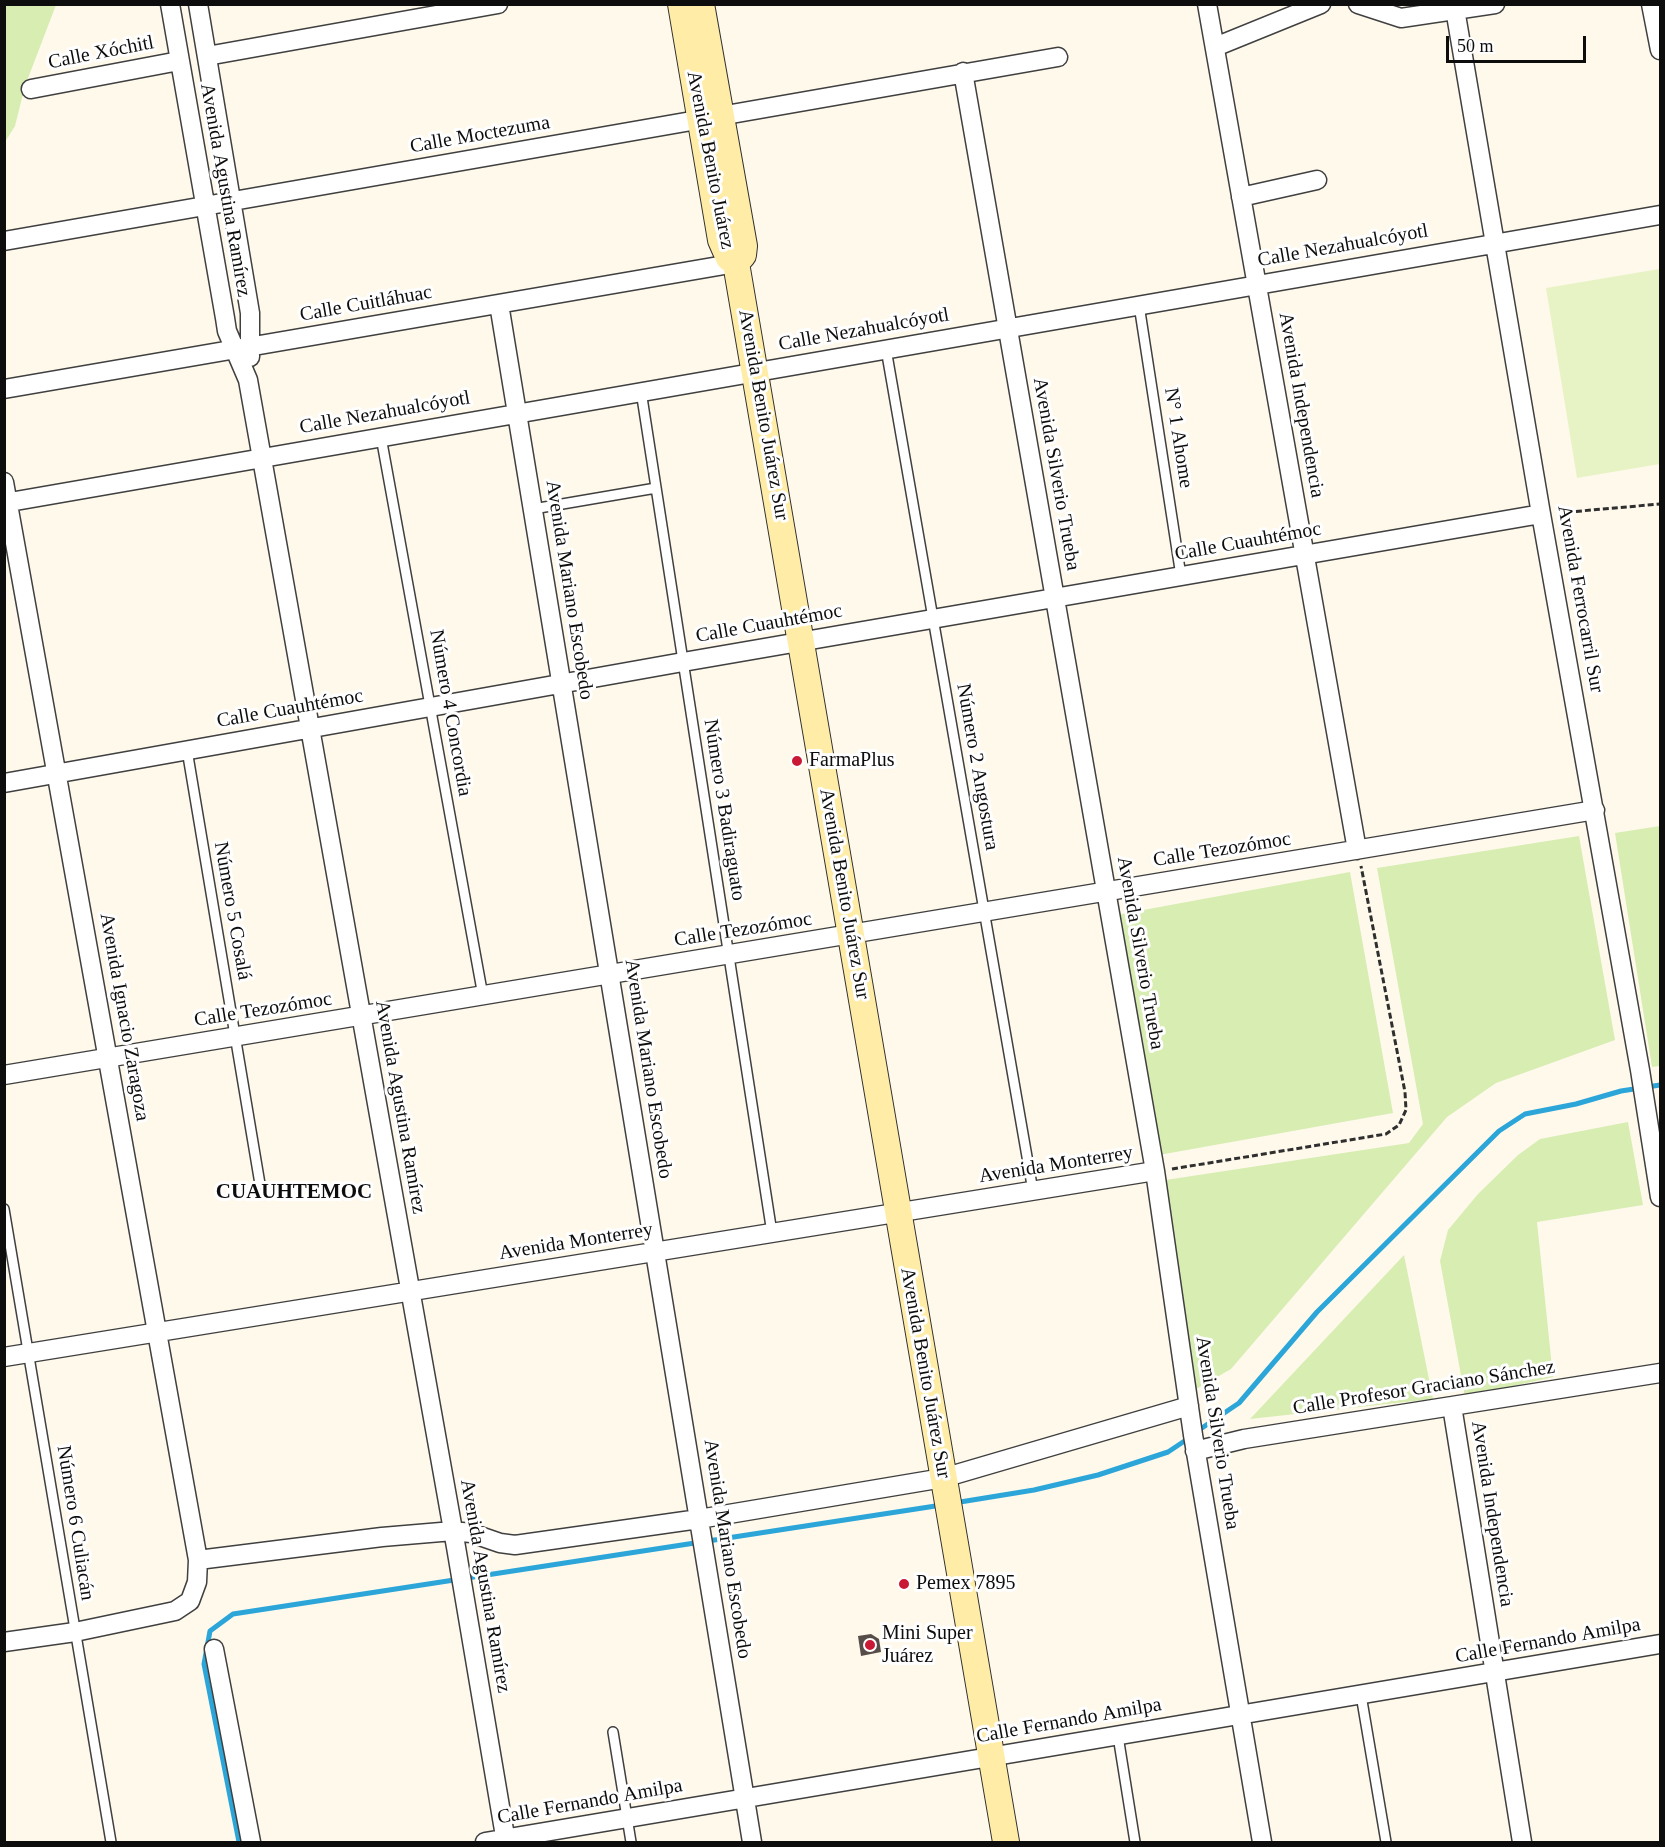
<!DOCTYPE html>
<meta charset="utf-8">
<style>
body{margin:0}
#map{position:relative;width:1665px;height:1847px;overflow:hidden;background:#fff9ec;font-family:Georgia,serif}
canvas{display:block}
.frame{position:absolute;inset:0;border:6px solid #0d0d0d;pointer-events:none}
.scale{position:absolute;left:1446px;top:36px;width:140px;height:27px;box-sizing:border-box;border:3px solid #0d0d0d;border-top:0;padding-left:8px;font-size:18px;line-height:21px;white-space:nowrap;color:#0d0d0d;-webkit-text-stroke:4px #fff;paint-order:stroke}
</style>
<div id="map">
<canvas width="1665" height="1847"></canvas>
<div class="frame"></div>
<div class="scale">50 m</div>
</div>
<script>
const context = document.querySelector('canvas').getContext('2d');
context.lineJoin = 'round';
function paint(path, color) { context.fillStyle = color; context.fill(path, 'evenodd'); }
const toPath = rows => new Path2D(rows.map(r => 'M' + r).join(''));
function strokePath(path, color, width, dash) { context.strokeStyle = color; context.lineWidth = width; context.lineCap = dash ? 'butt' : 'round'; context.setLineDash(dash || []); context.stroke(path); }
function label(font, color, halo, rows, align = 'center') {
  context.font = font + ' Georgia,serif'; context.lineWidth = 6; context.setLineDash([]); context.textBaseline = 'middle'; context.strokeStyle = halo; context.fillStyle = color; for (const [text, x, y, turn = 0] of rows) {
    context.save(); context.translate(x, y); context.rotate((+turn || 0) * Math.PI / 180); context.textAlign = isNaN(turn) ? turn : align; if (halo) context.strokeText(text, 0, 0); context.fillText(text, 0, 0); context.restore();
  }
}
paint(toPath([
 [5,5,56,5,25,86,15,126,5,142],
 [1660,826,1660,1066,1652,1067,1615,833],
 [1579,836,1615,1040,1496,1083,1447,1117,1231,1369,1184,1396,1159,1181,1409,1143,1423,1124,1377,868],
 [1350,872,1393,1113,1159,1155,1116,915],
 [1628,1122,1643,1205,1537,1222,1553,1377,1465,1397,1440,1261,1448,1230,1478,1194,1518,1155,1540,1139],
 [1404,1255,1433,1399,1250,1419]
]), '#d7edb2');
paint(toPath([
 [1659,269,1660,464,1577,478,1546,288]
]), '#e8f3c5');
strokePath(toPath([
 [1196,1432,1239,1403,1317,1312,1499,1131,1525,1114,1576,1104,1621,1091,1660,1085],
 [954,1503,1034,1490,1098,1475,1168,1452,1189,1438],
 [239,1842,204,1664,210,1631,233,1614,942,1505]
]), '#2ca6d9', 5);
paint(toPath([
 [871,1634,879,1639,881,1652,861,1656,858,1636]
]), '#564c48');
const lane = toPath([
 [1139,305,1181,576],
 [886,349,1033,1191],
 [641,391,772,1233],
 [381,437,483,996],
 [533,509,656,488],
 [187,750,260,1184],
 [4,1209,111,1842],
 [1361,1695,1386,1842],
 [613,1732,631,1842],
 [1118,1736,1135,1842]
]);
const street = toPath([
 [170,4,225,318,227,331,248,380,456,1547,506,1842],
 [198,4,250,313,250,357],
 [1207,4,1357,850],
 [1358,4,1401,18,1495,4],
 [1651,4,1660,50],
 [1455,9,1541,514,1640,1070,1660,1197],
 [1215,47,1321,4],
 [207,56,498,4],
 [963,72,1155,1171,1193,1435,1262,1842],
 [31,89,179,61],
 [1241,197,1317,180],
 [4,241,1058,57],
 [499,304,752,1842],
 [4,389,736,263],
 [4,482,198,1560],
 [4,503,1660,215],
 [4,783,683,662,1541,514],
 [4,1075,1595,810],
 [4,1357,1155,1171],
 [1452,1406,1522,1842],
 [1195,1451,1244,1439,1660,1373],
 [4,1642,75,1632,175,1611,190,1601,197,1582,198,1560,382,1537,453,1531,471,1533,500,1543,515,1545,699,1519,943,1478,1189,1406],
 [214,1649,251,1842],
 [485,1842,1660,1644]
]);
const secondary = toPath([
 [681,4,721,240,729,258,736,263],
 [701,4,744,246,743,255,736,263],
 [736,263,1006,1842]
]);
strokePath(lane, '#404040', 12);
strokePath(street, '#404040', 21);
strokePath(secondary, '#2f2f2f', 28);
strokePath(toPath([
 [1558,513,1660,504],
 [1172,1169,1386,1134,1399,1125,1406,1110,1405,1092,1361,866]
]), '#2f2f2f', 3, [6, 3]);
strokePath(lane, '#fff', 9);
strokePath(street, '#fff', 18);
strokePath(secondary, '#ffeca7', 26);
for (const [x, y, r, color] of [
 [797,761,6,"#c91934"],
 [904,1584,6,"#c91934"],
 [870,1645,6,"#c91934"]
]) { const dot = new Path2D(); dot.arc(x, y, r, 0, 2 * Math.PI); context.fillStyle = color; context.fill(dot); strokePath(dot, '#fff', 2); }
label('20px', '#0d0d0d', '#fff', [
 ["Calle Xóchitl",101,53,-11],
 ["Calle Moctezuma",480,135,-10],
 ["Avenida Benito Juárez",710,160,79],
 ["Avenida Agustina Ramírez",225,190,80],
 ["Calle Nezahualcóyotl",1343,246,-10],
 ["Calle Cuitláhuac",366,304,-10],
 ["Calle Nezahualcóyotl",864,330,-10],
 ["Avenida Independencia",1301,405,80],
 ["Calle Nezahualcóyotl",385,413,-10],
 ["Avenida Benito Juárez Sur",763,415,80],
 ["N° 1 Ahome",1178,438,81],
 ["Avenida Silverio Trueba",1056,474,80],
 ["Calle Cuauhtémoc",1248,542,-10],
 ["Avenida Mariano Escobedo",569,590,81],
 ["Avenida Ferrocarril Sur",1580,599,80],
 ["Calle Cuauhtémoc",769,624,-10],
 ["Calle Cuauhtémoc",290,709,-10],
 ["Número 4 Concordia",450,713,80],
 ["Número 2 Angostura",977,767,80],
 ["Número 3 Badiraguato",724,810,81],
 ["Calle Tezozómoc",1222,850,-9],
 ["Avenida Benito Juárez Sur",844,894,80],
 ["Número 5 Cosalá",232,911,80],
 ["Calle Tezozómoc",743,930,-9],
 ["Avenida Silverio Trueba",1140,953,80],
 ["Calle Tezozómoc",263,1010,-9],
 ["Avenida Ignacio Zaragoza",124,1017,80],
 ["Avenida Mariano Escobedo",648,1069,81],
 ["Avenida Agustina Ramírez",400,1107,80],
 ["Avenida Monterrey",1056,1165,-9],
 ["Avenida Monterrey",576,1242,-9],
 ["Avenida Benito Juárez Sur",925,1373,80],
 ["Calle Profesor Graciano Sánchez",1424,1388,-9],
 ["Avenida Silverio Trueba",1217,1433,81],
 ["Avenida Independencia",1492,1514,81],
 ["Número 6 Culiacán",75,1523,81],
 ["Avenida Mariano Escobedo",727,1549,81],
 ["Avenida Agustina Ramírez",485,1586,80],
 ["Calle Fernando Amilpa",1548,1641,-10],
 ["Calle Fernando Amilpa",1069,1721,-10],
 ["Calle Fernando Amilpa",590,1802,-10]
]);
label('20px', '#0d0d0d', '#fff', [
 ["FarmaPlus",809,761],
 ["Pemex 7895",916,1584],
 ["Mini Super",882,1634],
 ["Juárez",882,1657]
], 'left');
label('bold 21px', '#0d0d0d', '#fff', [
 ["CUAUHTEMOC",294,1193]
]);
</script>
